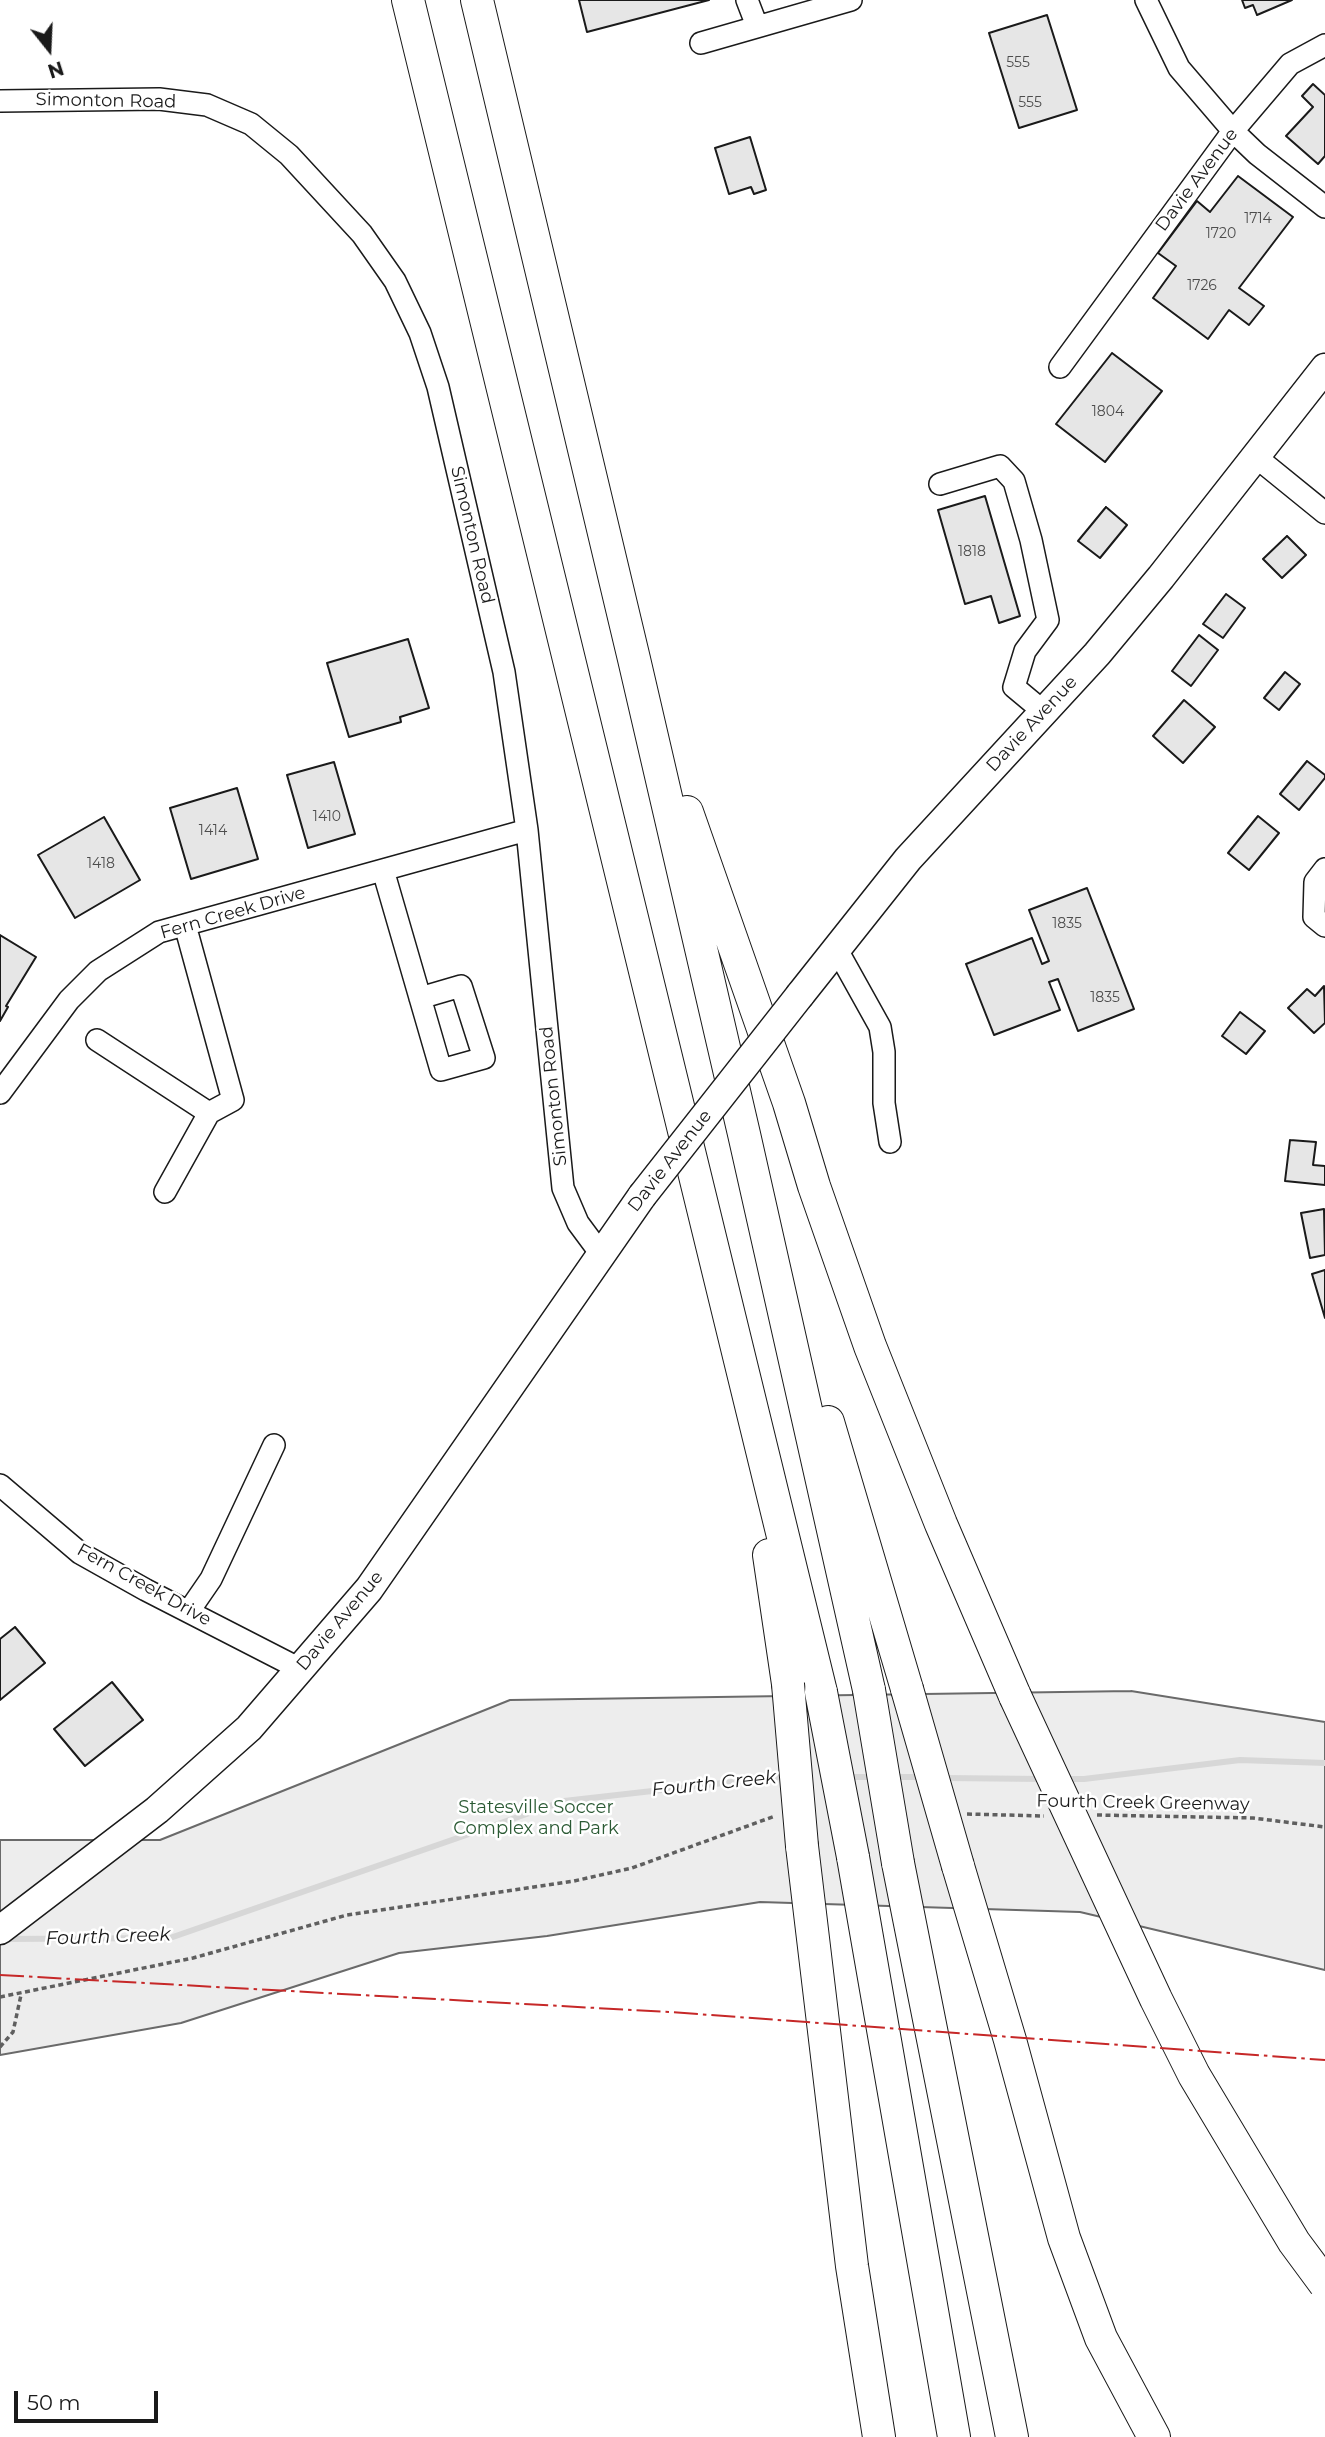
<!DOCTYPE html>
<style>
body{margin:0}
#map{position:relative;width:1325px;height:2437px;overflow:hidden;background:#fff;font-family:Montserrat,sans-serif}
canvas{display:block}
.north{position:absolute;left:14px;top:14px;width:70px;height:70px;-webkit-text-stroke:5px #fff;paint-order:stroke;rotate:162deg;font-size:19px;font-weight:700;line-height:28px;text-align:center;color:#1a1a1a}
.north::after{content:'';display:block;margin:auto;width:24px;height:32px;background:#1a1a1a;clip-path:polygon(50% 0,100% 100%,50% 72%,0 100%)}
.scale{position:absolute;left:14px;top:2391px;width:144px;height:32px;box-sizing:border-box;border:4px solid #1a1a1a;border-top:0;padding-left:9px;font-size:21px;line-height:24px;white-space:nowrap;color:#1a1a1a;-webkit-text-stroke:5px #fff;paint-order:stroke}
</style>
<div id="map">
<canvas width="1325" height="2437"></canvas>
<div class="north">N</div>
<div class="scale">50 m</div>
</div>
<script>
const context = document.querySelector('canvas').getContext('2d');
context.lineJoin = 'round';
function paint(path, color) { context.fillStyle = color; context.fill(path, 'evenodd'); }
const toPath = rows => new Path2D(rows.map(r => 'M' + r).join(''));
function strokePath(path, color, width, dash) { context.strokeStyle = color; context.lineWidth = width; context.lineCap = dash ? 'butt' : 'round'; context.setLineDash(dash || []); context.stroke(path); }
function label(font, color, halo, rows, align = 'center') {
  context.font = font + ' Montserrat,sans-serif'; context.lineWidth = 5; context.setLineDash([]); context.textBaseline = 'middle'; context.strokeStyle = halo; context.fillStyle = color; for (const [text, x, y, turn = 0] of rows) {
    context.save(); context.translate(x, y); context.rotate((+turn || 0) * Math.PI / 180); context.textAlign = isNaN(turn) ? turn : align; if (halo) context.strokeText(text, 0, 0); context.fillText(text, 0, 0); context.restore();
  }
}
const built = toPath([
 [1131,1691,1325,1722,1325,1970,1080,1912,760,1902,547,1936,399,1953,181,2023,0,2055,0,1840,160,1840,510,1700,1131,1691]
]);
paint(built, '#ededed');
strokePath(built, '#6a6a6a', 2);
strokePath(toPath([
 [845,1777,873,1777],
 [894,1777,922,1777],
 [943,1778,1044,1779],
 [1066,1779,1084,1779,1240,1760,1325,1763],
 [5,1939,170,1938,564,1801,785,1776]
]), '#d7d7d7', 6);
const building = toPath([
 [579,0,709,0,587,32,579,0],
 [1242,0,1292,0,1257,15,1253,5,1245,8,1242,0],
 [1047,15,1077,110,1019,128,989,33,1047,15],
 [1313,84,1325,95,1325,156,1318,164,1286,136,1313,107,1302,96,1313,84],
 [750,137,766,190,754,194,751,187,729,194,715,148,750,137],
 [1238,176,1293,217,1239,288,1264,306,1249,325,1229,310,1208,339,1153,298,1176,266,1158,253,1197,201,1210,212,1238,176],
 [1112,353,1162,391,1105,462,1056,424,1112,353],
 [985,496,1020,616,999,623,991,596,965,604,938,510,985,496],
 [1106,507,1127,525,1100,558,1078,541,1106,507],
 [1287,536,1306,555,1282,578,1263,559,1287,536],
 [1226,594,1245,608,1223,638,1203,624,1226,594],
 [1199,635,1218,650,1191,686,1172,671,1199,635],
 [408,639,429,708,400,717,401,722,349,737,327,663,408,639],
 [1285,672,1300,684,1279,710,1264,698,1285,672],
 [1184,700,1215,727,1183,763,1153,736,1184,700],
 [1307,761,1325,775,1325,778,1299,810,1280,794,1307,761],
 [334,762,355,834,308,848,287,775,334,762],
 [237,788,258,859,191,879,170,808,237,788],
 [1258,816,1279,833,1249,870,1228,853,1258,816],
 [104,817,140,880,75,918,38,855,104,817],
 [1087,888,1134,1009,1078,1031,1058,979,1049,982,1060,1010,994,1035,966,964,1032,938,1042,964,1049,961,1029,910,1087,888],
 [0,935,36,957,6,1006,8,1007,0,1021,0,935],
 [1324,986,1325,1023,1314,1033,1288,1008,1307,989,1315,996,1324,986],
 [1240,1012,1265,1031,1246,1054,1222,1036,1240,1012],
 [1290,1140,1316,1142,1313,1165,1325,1166,1325,1185,1285,1181,1290,1140],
 [1324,1209,1325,1255,1310,1258,1301,1213,1324,1209],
 [1325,1270,1325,1318,1312,1274,1325,1270],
 [15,1627,45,1663,0,1700,0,1639,15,1627],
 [112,1682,143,1720,85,1766,54,1729,112,1682]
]);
paint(building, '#e6e6e6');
strokePath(building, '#1a1a1a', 2);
const minor = toPath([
 [747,0,757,26],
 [1146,0,1179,68,1233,131,1257,154,1325,207],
 [701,43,851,0],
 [0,101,159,99,207,105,251,124,289,155,362,234,395,281,420,333,438,387,504,672,527,830,563,1188,578,1223,601,1254],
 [1060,367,1233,131,1290,64,1325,45],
 [1256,457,1325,513],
 [940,484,1000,466,1014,481,1031,540,1048,620,1025,651,1014,687,1044,712],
 [1325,869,1315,882,1314,917,1325,926],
 [383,870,441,1070,484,1058,461,986,420,998],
 [836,948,880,1027,884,1052,884,1103,890,1142],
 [97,1040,209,1113],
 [0,1093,69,1000,98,971,159,932,527,830],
 [165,1192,209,1113,233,1100,185,925],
 [0,1485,80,1553,146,1590,300,1669],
 [189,1611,211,1579,274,1445]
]);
const major = toPath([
 [800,995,908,859,1097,654,1161,577,1325,368],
 [0,1930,157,1810,249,1728,369,1589,642,1196]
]);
const highway = toPath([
 [408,0,821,1692],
 [477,0,634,659,744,1134,869,1690],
 [687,812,789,1103,814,1186,870,1346,941,1524,1015,1696],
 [828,1422,907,1689],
 [769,1555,788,1684],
 [802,1846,852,2266,879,2437],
 [853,1857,954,2437],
 [898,1863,1012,2437],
 [958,1866,1010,2040,1064,2238,1101,2338,1154,2437]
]);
strokePath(minor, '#1a1a1a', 24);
strokePath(major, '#1a1a1a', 31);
strokePath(highway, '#1a1a1a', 34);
strokePath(toPath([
 [967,1814,1044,1816],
 [1097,1815,1253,1818,1325,1827],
 [0,1997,193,1958,347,1915,574,1881,632,1868,775,1816],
 [0,2047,13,2032,21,1995]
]), '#5f5f5f', 3.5, [5, 3.5]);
strokePath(minor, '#fff', 21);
strokePath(major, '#fff', 28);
strokePath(highway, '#fff', 32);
const majorBridge = toPath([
 [642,1196,800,995]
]);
const highwayBridge = toPath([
 [788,1684,802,1846],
 [907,1689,958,1866],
 [869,1690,898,1863],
 [821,1692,853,1857],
 [1015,1696,1156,1999,1194,2075,1294,2242,1325,2284]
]);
strokePath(majorBridge, '#1a1a1a', 31, []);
strokePath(highwayBridge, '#1a1a1a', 34, []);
strokePath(majorBridge, '#fff', 28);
strokePath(highwayBridge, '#fff', 32);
strokePath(toPath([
 [0,1975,669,2012,1325,2060]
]), '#c62828', 2, [24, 5, 3.5, 5]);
label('14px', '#4d4d4d', null, [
 ["555",1018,63],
 ["555",1030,103],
 ["1714",1258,219],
 ["1720",1221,234],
 ["1726",1202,286],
 ["1804",1108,412],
 ["1818",972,552],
 ["1410",327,817],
 ["1414",213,831],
 ["1418",101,864],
 ["1835",1067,924],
 ["1835",1105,998]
]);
label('18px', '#1a1a1a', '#fff', [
 ["Simonton Road",106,101,1],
 ["Davie Avenue",1197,180,-53],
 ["Simonton Road",472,535,77],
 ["Davie Avenue",1032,724,-47],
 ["Fern Creek Drive",233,913,-16],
 ["Simonton Road",554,1096,-96],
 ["Davie Avenue",670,1161,-52],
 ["Fern Creek Drive",144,1585,29],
 ["Davie Avenue",340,1621,-50],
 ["Fourth Creek Greenway",1143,1803,1]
]);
label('18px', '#2b5a34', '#fff', [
 ["Statesville Soccer",536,1808],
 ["Complex and Park",536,1829]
]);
label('italic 19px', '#1a1a1a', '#fff', [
 ["Fourth Creek",714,1784,-6],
 ["Fourth Creek",108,1937,-2]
]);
</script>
